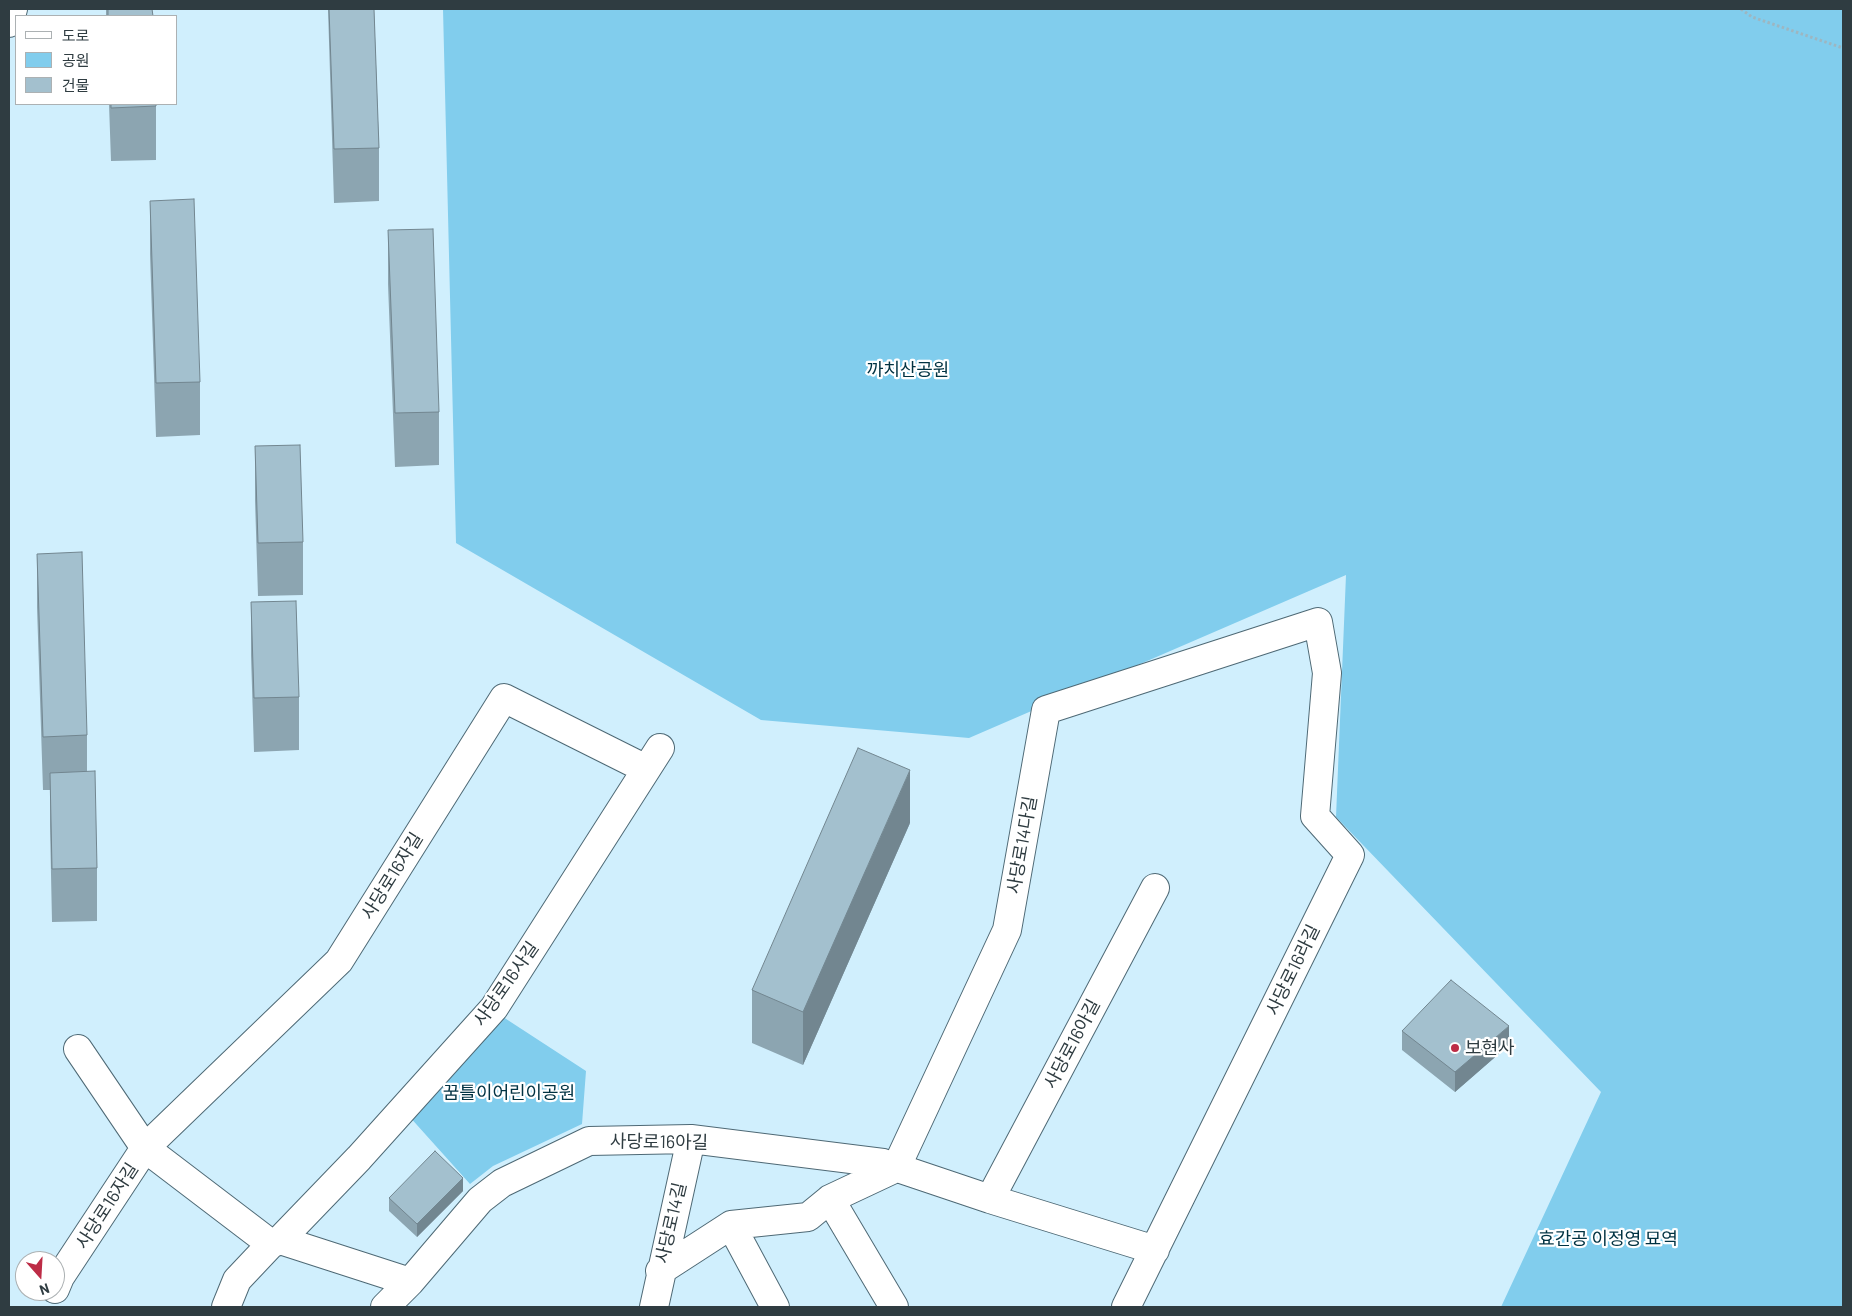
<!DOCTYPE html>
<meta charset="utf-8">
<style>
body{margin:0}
#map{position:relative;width:1852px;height:1316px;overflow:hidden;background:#d0effd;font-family:Barlow,"Noto Sans KR",sans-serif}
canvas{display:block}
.frame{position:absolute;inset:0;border:10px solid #2f3c41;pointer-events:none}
.legend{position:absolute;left:15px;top:15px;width:162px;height:90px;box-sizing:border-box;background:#fff;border:1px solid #acb1b3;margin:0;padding:6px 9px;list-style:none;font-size:15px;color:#2f3c41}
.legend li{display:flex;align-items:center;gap:10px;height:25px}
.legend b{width:25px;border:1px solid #acb1b3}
.north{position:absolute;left:15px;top:1251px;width:50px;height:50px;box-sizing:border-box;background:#fff;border:1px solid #acb1b3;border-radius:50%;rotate:161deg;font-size:14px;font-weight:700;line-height:20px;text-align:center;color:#2f3c41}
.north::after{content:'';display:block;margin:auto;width:18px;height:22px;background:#bd2c46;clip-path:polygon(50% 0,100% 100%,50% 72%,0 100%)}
</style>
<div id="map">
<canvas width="1852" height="1316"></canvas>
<div class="frame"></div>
<ul class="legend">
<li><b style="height:6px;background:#fff"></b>도로</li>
<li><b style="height:14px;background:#81cded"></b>공원</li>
<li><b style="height:14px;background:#a3c0ce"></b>건물</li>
</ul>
<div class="north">N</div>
</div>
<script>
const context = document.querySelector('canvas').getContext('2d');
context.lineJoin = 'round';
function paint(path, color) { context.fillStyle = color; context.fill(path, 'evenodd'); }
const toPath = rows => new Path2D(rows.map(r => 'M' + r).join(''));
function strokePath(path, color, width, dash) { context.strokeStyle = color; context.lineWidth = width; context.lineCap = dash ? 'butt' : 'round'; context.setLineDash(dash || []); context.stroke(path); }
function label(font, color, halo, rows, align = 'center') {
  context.font = font + ' Barlow,"Noto Sans KR",sans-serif'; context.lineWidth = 4.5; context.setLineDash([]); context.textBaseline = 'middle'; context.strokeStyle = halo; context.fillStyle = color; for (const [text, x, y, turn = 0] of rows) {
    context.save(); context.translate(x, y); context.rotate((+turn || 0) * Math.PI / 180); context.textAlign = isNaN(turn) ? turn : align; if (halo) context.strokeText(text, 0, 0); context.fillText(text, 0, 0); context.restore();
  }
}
paint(toPath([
 [443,9,1843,9,1843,1307,1501,1307,1601,1092,1336,817,1346,575,969,738,761,720,456,543],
 [500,1015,586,1071,582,1124,493,1166,470,1184,408,1115]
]), '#81cded');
const minor = toPath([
 [9,23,13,9],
 [78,1049,145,1148,271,1244],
 [830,1199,894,1307],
 [990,1199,1155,888],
 [731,1225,775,1307],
 [280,1240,410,1282],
 [660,1271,731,1225,808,1217,830,1199,896,1168,1007,930,1046,710,1318,622,1327,673,1315,816,1350,855,1126,1307],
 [55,1289,60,1277,145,1148,339,961,504,698,646,769],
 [226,1307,237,1280,271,1244,280,1240,359,1158,494,1008,660,748],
 [385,1307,410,1282,480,1200,502,1183,589,1141,691,1139,883,1163,990,1199,1155,1250],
 [654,1307,691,1139]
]);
strokePath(minor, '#4e6975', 30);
strokePath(toPath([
 [1741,9,1752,17,1843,48]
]), '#9db6c1', 3, [2.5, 2.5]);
strokePath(minor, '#fff', 28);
paint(toPath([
 [106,9,152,9,153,16,106,16],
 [328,9,374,9,379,148,379,201,334,203],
 [109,104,156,104,156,160,111,161],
 [150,201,200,382,200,435,156,437,150,254],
 [388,230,439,412,439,465,395,467,388,284],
 [255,446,303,542,303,595,258,596,255,500],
 [37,554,87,735,87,772,97,868,97,921,52,922,50,826,50,790,43,790,37,607],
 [251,602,299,697,299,750,254,752,251,655],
 [910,823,803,1065,752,1043,752,990],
 [1402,1031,1509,1045,1455,1092,1402,1050],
 [463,1191,417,1237,389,1211,389,1198]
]), '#8ca5b1');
paint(toPath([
 [910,770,910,823,803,1065,803,1012],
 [1509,1026,1509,1045,1455,1092,1455,1072],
 [463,1178,463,1191,417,1237,417,1224]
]), '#728690');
const building = toPath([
 [108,9,152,9,153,16,108,16,108,9],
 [329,9,374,9,379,148,334,149,329,9],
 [111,104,156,104,156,106,111,108,111,104],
 [194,199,200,382,156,383,150,201,194,199],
 [433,229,439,412,395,413,388,230,433,229],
 [300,445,303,542,258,543,255,446,300,445],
 [82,552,87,735,43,737,37,554,82,552],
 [296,601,299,697,254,698,251,602,296,601],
 [858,748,910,770,803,1012,752,990,858,748],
 [95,771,97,868,52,869,50,773,95,771],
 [1451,980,1509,1026,1455,1072,1402,1031,1451,980],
 [435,1151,463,1178,417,1224,389,1198,435,1151]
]);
paint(building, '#a3c0ce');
strokePath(building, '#728690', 1);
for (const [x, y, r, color] of [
 [1455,1048,5,"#bd2c46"]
]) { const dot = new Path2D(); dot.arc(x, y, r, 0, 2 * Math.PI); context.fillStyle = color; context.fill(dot); strokePath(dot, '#fff', 2); }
label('18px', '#003242', '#fff', [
 ["까치산공원",908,370],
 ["꿈틀이어린이공원",509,1093],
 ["효간공 이정영 묘역",1608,1239]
]);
label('18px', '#2f3c41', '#fff', [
 ["사당로14다길",1022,845,-80],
 ["사당로16자길",392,876,-58],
 ["사당로16라길",1293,970,-64],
 ["사당로16사길",506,984,-55],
 ["사당로16아길",1072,1044,-62],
 ["사당로16아길",659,1142,1],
 ["사당로16자길",107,1206,-57],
 ["사당로14길",671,1223,-77]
]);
label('18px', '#2f3c41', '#fff', [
 ["보현사",1465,1048]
], 'left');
</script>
